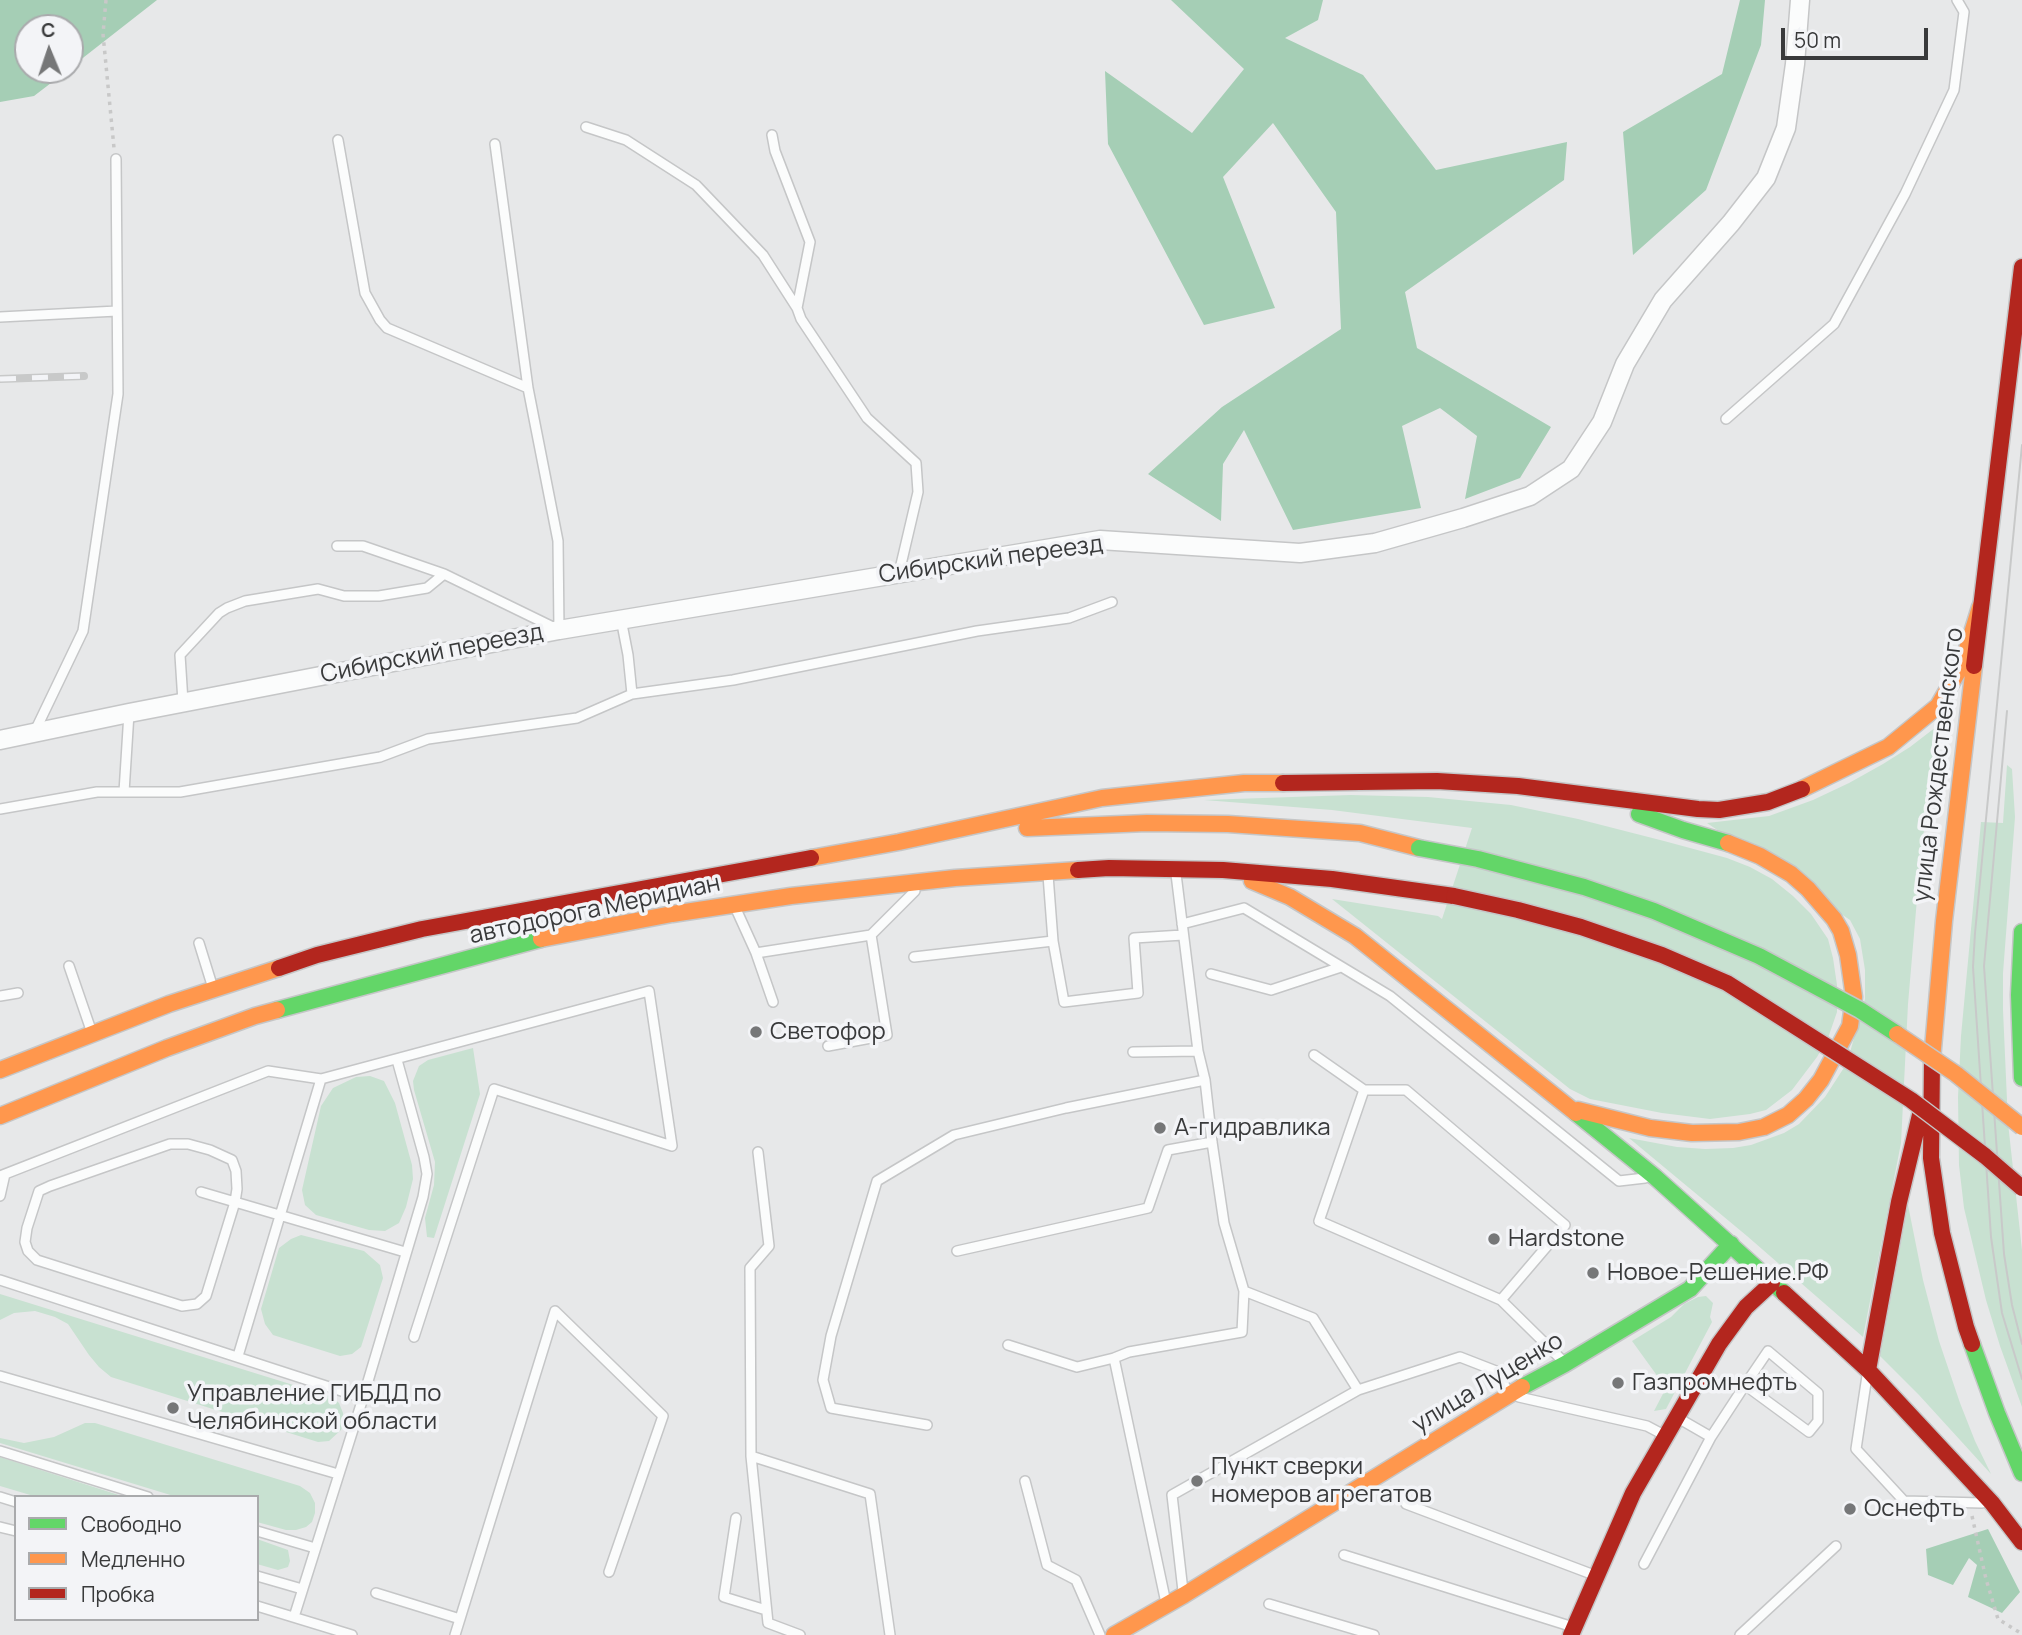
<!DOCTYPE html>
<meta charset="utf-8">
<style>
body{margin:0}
#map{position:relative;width:2022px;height:1635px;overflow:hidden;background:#e7e8e9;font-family:Manrope,sans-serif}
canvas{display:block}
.legend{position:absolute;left:14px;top:1495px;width:245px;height:126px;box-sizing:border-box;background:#f3f4f7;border:2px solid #a9aaac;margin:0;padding:9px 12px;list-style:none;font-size:21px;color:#393a3b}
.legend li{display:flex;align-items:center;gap:14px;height:35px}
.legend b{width:35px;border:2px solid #a9aaac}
.north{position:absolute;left:14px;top:14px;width:70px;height:70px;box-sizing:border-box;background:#f3f4f7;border:2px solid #a9aaac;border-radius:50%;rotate:358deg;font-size:19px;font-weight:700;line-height:28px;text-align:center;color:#393a3b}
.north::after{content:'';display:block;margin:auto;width:24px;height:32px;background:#767778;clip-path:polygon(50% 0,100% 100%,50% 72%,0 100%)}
.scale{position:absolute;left:1781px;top:28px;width:147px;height:32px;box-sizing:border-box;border:4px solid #393a3b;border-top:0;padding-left:9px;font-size:21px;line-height:24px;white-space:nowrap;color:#393a3b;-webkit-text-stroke:5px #f3f4f7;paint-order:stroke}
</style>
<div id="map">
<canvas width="2022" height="1635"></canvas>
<ul class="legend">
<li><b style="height:9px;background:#63d668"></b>Свободно</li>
<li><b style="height:9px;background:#ff974d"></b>Медленно</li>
<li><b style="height:9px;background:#b3261e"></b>Пробка</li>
</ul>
<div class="north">С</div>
<div class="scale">50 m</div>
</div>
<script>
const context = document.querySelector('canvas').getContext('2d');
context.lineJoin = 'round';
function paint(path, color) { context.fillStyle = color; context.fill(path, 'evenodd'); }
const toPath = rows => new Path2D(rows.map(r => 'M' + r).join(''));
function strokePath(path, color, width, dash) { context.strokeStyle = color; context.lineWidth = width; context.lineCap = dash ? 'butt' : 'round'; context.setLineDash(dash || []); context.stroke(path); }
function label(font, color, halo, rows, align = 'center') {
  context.font = font + ' Manrope,sans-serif'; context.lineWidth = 7; context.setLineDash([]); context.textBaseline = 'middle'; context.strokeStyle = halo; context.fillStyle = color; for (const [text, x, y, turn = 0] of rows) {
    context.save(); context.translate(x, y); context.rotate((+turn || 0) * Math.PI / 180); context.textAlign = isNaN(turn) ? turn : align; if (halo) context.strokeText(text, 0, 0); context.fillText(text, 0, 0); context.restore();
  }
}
paint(toPath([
 [1936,727,1920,864,1908,1004,1901,1143,1863,1337,1747,1236,1629,1138,1677,1147,1705,1149,1733,1148,1751,1145,1784,1133,1799,1124,1825,1097,1847,1063,1865,999,1865,970,1860,939,1850,920,1707,823,1769,816,1813,800,1849,783,1883,764,1910,747],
 [2007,765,2012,769,2015,817,2003,973,2003,1010,2008,1123,2022,1250,2022,1407,2000,1346,1986,1300,1964,1208,1959,1165,1958,1097,1961,1036,1981,822,2003,823],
 [1351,795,1428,797,1511,805,1578,819,1664,841,1727,858,1750,867,1772,879,1793,896,1811,914,1828,939,1833,958,1837,985,1837,1012,1828,1038,1817,1057,1792,1090,1766,1110,1750,1114,1710,1119,1662,1113,1590,1099,1570,1089,1332,899,1438,916,1442,919,1472,828,1332,810,1204,800],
 [473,1048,480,1094,434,1238,427,1237,425,1218,434,1185,435,1162,414,1090,413,1081,419,1066,428,1060],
 [370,1076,384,1081,395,1103,412,1165,413,1179,406,1207,399,1223,385,1231,369,1230,316,1215,305,1205,302,1190,321,1106,333,1088,356,1077],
 [1908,1205,1923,1280,1939,1341,1960,1403,1975,1441,1991,1474,1919,1395,1880,1356],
 [301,1235,364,1251,380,1265,383,1278,361,1347,352,1354,340,1356,273,1335,265,1324,261,1309,279,1248,291,1239],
 [0,1294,332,1397,339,1403,343,1413,344,1422,341,1430,329,1441,318,1442,111,1377,99,1367,89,1355,68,1324,55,1317,35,1311,14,1313,0,1320],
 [1706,1296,1713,1303,1710,1317,1712,1322,1666,1409,1654,1411,1666,1388,1632,1341,1671,1317,1684,1304,1698,1297],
 [85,1423,95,1423,300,1486,310,1493,315,1503,315,1513,312,1522,306,1527,296,1530,286,1530,257,1522,257,1497,177,1497,0,1443,0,1438,24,1443,54,1437],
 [0,1457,125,1497,37,1497,0,1486],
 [257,1539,288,1550,290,1561,288,1567,278,1570,257,1564]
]), '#c8e1d1');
paint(toPath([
 [0,0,157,0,70,68,70,28,28,28,28,70,68,70,34,96,0,102],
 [1171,0,1323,0,1318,20,1285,38,1363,75,1436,170,1567,142,1564,180,1405,292,1417,348,1551,427,1520,478,1465,499,1477,436,1440,408,1402,426,1421,508,1293,530,1244,430,1223,464,1221,521,1148,474,1222,407,1341,329,1336,212,1273,123,1223,177,1275,308,1204,325,1108,144,1105,71,1192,133,1244,69],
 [1740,0,1765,0,1761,45,1706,190,1633,255,1623,132,1722,74],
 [1988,1529,2020,1592,2002,1613,1968,1597,1977,1565,1969,1558,1953,1585,1928,1575,1926,1549]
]), '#a5ceb5');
const lane = toPath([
 [586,127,626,140,696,185,763,255,797,308],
 [772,135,775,151,810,242,797,308,801,319,867,418,916,463,918,492,899,573],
 [495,144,528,388],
 [0,317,117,311],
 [1726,419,1834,324,1905,194,1954,90,1964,12,1957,0],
 [337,546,363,546,444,574,559,630,558,541,528,388,387,328,380,320,365,293,338,140],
 [621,619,628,655,632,694],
 [183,702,180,655,219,613,227,608,245,601,318,589,344,596,379,596,427,588,444,574],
 [35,731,83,631,118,394,116,159],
 [124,792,129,713],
 [0,809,97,792,180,792,380,757,428,739,577,718,632,694,733,680,977,631,1069,618,1112,602],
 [1176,874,1198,1051,1205,1080,1212,1142,1224,1223,1244,1291,1313,1318,1358,1390],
 [1048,875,1053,941,1064,1002,1138,993,1134,938,1183,935],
 [736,909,756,953,871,935,915,891],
 [1182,924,1244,908,1390,996,1619,1181,1645,1178],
 [199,943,212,985],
 [756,953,773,1002],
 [914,957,1053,941],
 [69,966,91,1030],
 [1211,974,1271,990,1341,967],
 [0,996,18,993],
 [828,1046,887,1035,871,935],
 [1133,1052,1198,1051],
 [1314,1055,1364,1090,1319,1221,1501,1300,1564,1362],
 [1364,1090,1406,1090,1565,1225,1501,1300],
 [170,1144,188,1144,210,1150,232,1160,236,1171,237,1189,235,1202,206,1296,197,1304,182,1306,37,1260,28,1251,25,1242,27,1228,39,1191,50,1186,170,1144],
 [758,1152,769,1246,750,1268,751,1456,870,1494,890,1635],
 [0,1176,268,1071,321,1079,649,991,672,1146,494,1089,414,1337],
 [201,1192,405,1252],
 [0,1196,5,1174],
 [957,1251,1148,1208,1168,1150,1212,1142],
 [0,1280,363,1398],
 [1008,1345,1077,1367,1114,1358,1129,1352,1242,1332,1244,1291],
 [238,1356,321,1079],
 [1114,1358,1166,1603],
 [0,1376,338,1474],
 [1867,1376,1856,1449,1904,1501,1982,1503],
 [1519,1397,1647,1426,1664,1435],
 [1678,1418,1711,1437],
 [927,1425,831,1408,823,1380,831,1336,877,1181,954,1135,1066,1108,1205,1080],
 [0,1451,148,1497],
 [751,1456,768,1623,800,1635],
 [1025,1481,1047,1565,1076,1580,1100,1635],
 [0,1497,16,1502],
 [1406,1504,1594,1575],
 [736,1518,724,1597,766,1610],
 [0,1527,16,1531],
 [257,1531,315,1548],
 [1344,1555,1573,1627],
 [1644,1564,1711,1437,1745,1385,1768,1351,1818,1393,1818,1421,1809,1432,1745,1385],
 [257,1576,302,1589],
 [1183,1591,1172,1495,1358,1390,1460,1357,1496,1371,1508,1391],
 [376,1593,460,1619],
 [1269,1604,1374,1635],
 [257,1606,352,1635],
 [294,1617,363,1398,423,1197,427,1174,424,1157,397,1060],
 [455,1635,555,1311,663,1416,609,1572],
 [1740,1635,1836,1546]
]);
const street = toPath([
 [0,740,129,713,559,630,1100,540,1300,553,1375,543,1463,518,1530,496,1571,469,1602,422,1625,364,1663,300,1731,223,1766,178,1786,128,1795,64,1800,0]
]);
const fast = toPath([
 [1639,814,1683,830,1728,843],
 [2022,932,2019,995,2022,1078],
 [277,1010,541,939],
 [1576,1113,1655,1177,1784,1293],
 [1972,1344,1997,1413,2022,1473],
 [1522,1387,1565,1364,1690,1289,1731,1244]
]);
const slow = toPath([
 [1802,789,1888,747,1938,706,1962,665,1980,607],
 [1027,828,1147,823,1228,824,1360,833,1419,848],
 [811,858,899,842,1102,798,1244,783,1283,783],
 [1252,881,1290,897,1355,936,1576,1113],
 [541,939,672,914,791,896,955,878,1078,870],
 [1932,1060,1944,921,1974,666],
 [0,1070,169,1004,279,968],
 [1578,1110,1650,1128,1692,1133,1739,1132,1764,1127,1788,1115,1806,1099,1821,1080,1850,1026,1854,997,1848,955,1841,931,1834,919,1808,889,1791,874,1760,856,1728,843],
 [0,1116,167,1048,255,1016,277,1010],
 [1114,1635,1184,1595,1522,1387]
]);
const jam = toPath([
 [1974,666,2022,267],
 [1283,783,1437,781,1518,786,1698,809,1719,810,1768,802,1802,789],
 [1078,870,1109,868,1223,870,1332,879,1454,896],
 [279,968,317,955,422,929,811,858],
 [1932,1060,1931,1158,1942,1233,1966,1327,1972,1344],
 [1784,1293,1868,1370,1992,1503,2022,1542],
 [1868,1370,1899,1202,1920,1115],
 [1571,1635,1633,1493,1719,1344,1746,1307,1772,1283]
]);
strokePath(lane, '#c5c6c7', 12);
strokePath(street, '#c5c6c7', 21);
strokePath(fast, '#c5c6c7', 19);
strokePath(slow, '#c5c6c7', 19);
strokePath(jam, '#c5c6c7', 19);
strokePath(toPath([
 [106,0,103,34,114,148],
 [1972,1516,1986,1579,1998,1619,2022,1634]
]), '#c8c8c8', 3.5, [3.5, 5]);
strokePath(lane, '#fbfcfc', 9);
strokePath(street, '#fbfcfc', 18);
strokePath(fast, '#63d668', 16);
strokePath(slow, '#ff974d', 16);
strokePath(jam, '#b3261e', 16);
strokePath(toPath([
 [2022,445,1975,933,1973,967,1991,1237,2002,1313,2022,1379],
 [2007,711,1984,966,2004,1254,2012,1305,2022,1344]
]), '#c8c9c9', 2);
const rail = toPath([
 [0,379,84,376]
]);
strokePath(rail, '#c8c9c9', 8);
strokePath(rail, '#f3f4f7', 5, [16]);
const fastBridge = toPath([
 [1419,848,1478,859,1584,887,1654,911,1759,956,1860,1010,1897,1034]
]);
const slowBridge = toPath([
 [1897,1034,1956,1074,2022,1127]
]);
const jamBridge = toPath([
 [1454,896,1518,910,1581,927,1662,955,1727,983,1911,1100,1985,1156,2022,1188]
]);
strokePath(fastBridge, '#c5c6c7', 19, []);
strokePath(slowBridge, '#c5c6c7', 19, []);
strokePath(jamBridge, '#c5c6c7', 19, []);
strokePath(fastBridge, '#63d668', 16);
strokePath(slowBridge, '#ff974d', 16);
strokePath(jamBridge, '#b3261e', 16);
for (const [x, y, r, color] of [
 [756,1032,7,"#767778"],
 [1160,1128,7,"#767778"],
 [1494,1239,7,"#767778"],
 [1593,1273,7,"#767778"],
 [1618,1383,7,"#767778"],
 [173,1408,7,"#767778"],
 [1197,1481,7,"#767778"],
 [1850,1509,7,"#767778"]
]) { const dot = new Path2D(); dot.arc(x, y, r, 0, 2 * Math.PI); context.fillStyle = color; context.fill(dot); strokePath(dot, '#f3f4f7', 2.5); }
label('24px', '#393a3b', '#f3f4f7', [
 ["Сибирский переезд",991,560,-8],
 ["Сибирский переезд",432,654,-11],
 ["улица Рождественского",1939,765,-83],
 ["автодорога Меридиан",595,910,-12],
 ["улица Луценко",1488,1383,-31]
]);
label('24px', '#393a3b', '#f3f4f7', [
 ["Светофор",770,1032],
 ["А-гидравлика",1174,1128],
 ["Hardstone",1508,1239],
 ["Новое-Решение.РФ",1607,1273],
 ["Газпромнефть",1632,1383],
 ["Управление ГИБДД по",187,1394],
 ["Челябинской области",187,1422],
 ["Пункт сверки",1211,1467],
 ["номеров агрегатов",1211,1495],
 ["Оснефть",1864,1509]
], 'left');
</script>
